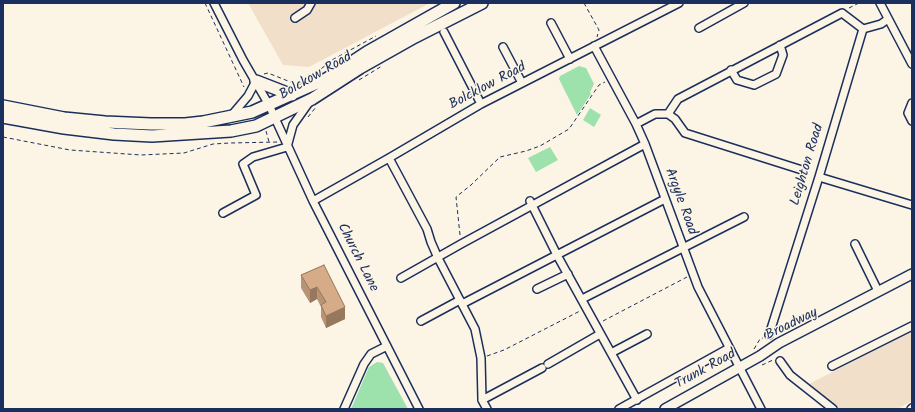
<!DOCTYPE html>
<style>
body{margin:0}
#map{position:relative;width:915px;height:412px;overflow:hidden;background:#fcf5e5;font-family:Kalam,sans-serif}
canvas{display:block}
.frame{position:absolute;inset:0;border:4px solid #1b2f5e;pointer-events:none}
</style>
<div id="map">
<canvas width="915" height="412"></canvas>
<div class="frame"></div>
</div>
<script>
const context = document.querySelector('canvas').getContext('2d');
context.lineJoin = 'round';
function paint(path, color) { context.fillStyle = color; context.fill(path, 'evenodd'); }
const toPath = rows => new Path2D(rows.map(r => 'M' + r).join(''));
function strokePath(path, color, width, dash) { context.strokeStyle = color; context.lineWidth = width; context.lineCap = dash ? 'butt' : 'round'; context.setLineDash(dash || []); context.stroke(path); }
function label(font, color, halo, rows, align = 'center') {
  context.font = font + ' Kalam,sans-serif'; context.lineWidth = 3; context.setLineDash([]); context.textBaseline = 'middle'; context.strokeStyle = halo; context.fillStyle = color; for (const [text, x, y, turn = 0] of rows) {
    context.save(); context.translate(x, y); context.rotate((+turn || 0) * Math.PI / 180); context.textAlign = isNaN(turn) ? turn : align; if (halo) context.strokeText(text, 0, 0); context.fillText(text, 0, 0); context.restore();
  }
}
paint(toPath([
 [248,3,430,3,309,67,283,65],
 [912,331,912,401,897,409,839,409,809,384]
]), '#f1dfc9');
paint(toPath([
 [579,66,586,68,594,84,590,92,591,94,577,115,559,79,560,76],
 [590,108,601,115,594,127,583,120],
 [550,147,558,160,536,172,528,158],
 [377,362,383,363,408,409,351,409,369,367]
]), '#9de1ad');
const minor = toPath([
 [214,3,243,60,269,105,313,201,419,409],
 [880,3,912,64],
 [295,18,307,10,311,3],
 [551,23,570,59],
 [699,28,744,3],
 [444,32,481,104],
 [594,46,636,124,645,144,698,287,761,409],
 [503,47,522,83],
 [731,70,737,80,754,85,776,74,783,55,780,45],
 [912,103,908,113,912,121],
 [668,114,675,119,685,133,802,170],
 [231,116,248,96,256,81],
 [636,124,655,114,668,114,678,99,842,13,863,29],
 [389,158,427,229,431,242,438,258,475,329,481,358,482,400,487,409],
 [819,177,912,205],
 [313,201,389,158,481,104,679,3],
 [530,201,557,255,637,400],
 [223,213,256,195,243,164,253,157,287,147,293,125,310,101],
 [855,244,878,291],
 [401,278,461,244,645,144],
 [537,289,568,274],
 [582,299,744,217],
 [462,304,665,199],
 [421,321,460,300],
 [769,335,819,177,863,29,881,24,888,19],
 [611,353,647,334],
 [780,361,790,375,833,409],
 [548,364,600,334],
 [832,366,912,326],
 [482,400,542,368],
 [344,409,364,364,371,354,387,346],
 [619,409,729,348],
 [911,409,912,408]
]);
const major = toPath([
 [665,409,760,356,779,343,912,274]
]);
const highway = toPath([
 [256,81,292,95],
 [3,106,64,118,105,122,151,124,185,124,203,122,252,112,326,79,367,52,454,3],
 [3,117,64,128,114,134,152,136,231,131,256,126,312,99,360,68,415,37,482,3]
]);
strokePath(minor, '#1b2f5e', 10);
strokePath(major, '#1b2f5e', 12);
strokePath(highway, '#1b2f5e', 14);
strokePath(toPath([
 [205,3,244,87],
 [584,3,599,30,597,37],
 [849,8,859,3],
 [316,73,332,60,376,36],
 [264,74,268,73,293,83],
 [359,80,382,66],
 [308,117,316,107],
 [266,131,269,142],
 [3,137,70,150,141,155,184,153,213,144,230,143,278,142],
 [460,235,456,197,471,185,500,157,526,151,540,146,569,129,599,85,605,82],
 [603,321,687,277],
 [754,349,760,339,763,338],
 [487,356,504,350,580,311],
 [762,365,773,360]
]), '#1b2f5e', 1, [4, 3]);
strokePath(minor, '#fcf5e5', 7);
strokePath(major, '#fcf5e5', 9);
strokePath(highway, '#fcf5e5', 11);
paint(toPath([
 [324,265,345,319,326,328,321,317,321,307,317,299,310,303,301,288,301,275]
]), '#b89374');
paint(toPath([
 [317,287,317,299,310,303,310,290],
 [345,307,345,319,326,328,326,316]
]), '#96785e');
const building = toPath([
 [324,265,345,307,326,316,321,305,326,302,317,287,310,290,301,275,324,265]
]);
paint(building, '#d6ab87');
strokePath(building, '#96785e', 1);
label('14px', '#1b2f5e', '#fcf5e5', [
 ["Bolckow Road",316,77,-30],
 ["Bolcklow Road",488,87,-28],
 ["Leighton Road",808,165,-73],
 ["Argyle Road",680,202,70],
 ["Church Lane",357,258,63],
 ["Broadway",792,325,-26],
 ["Trunk Road",706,370,-29]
]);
</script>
